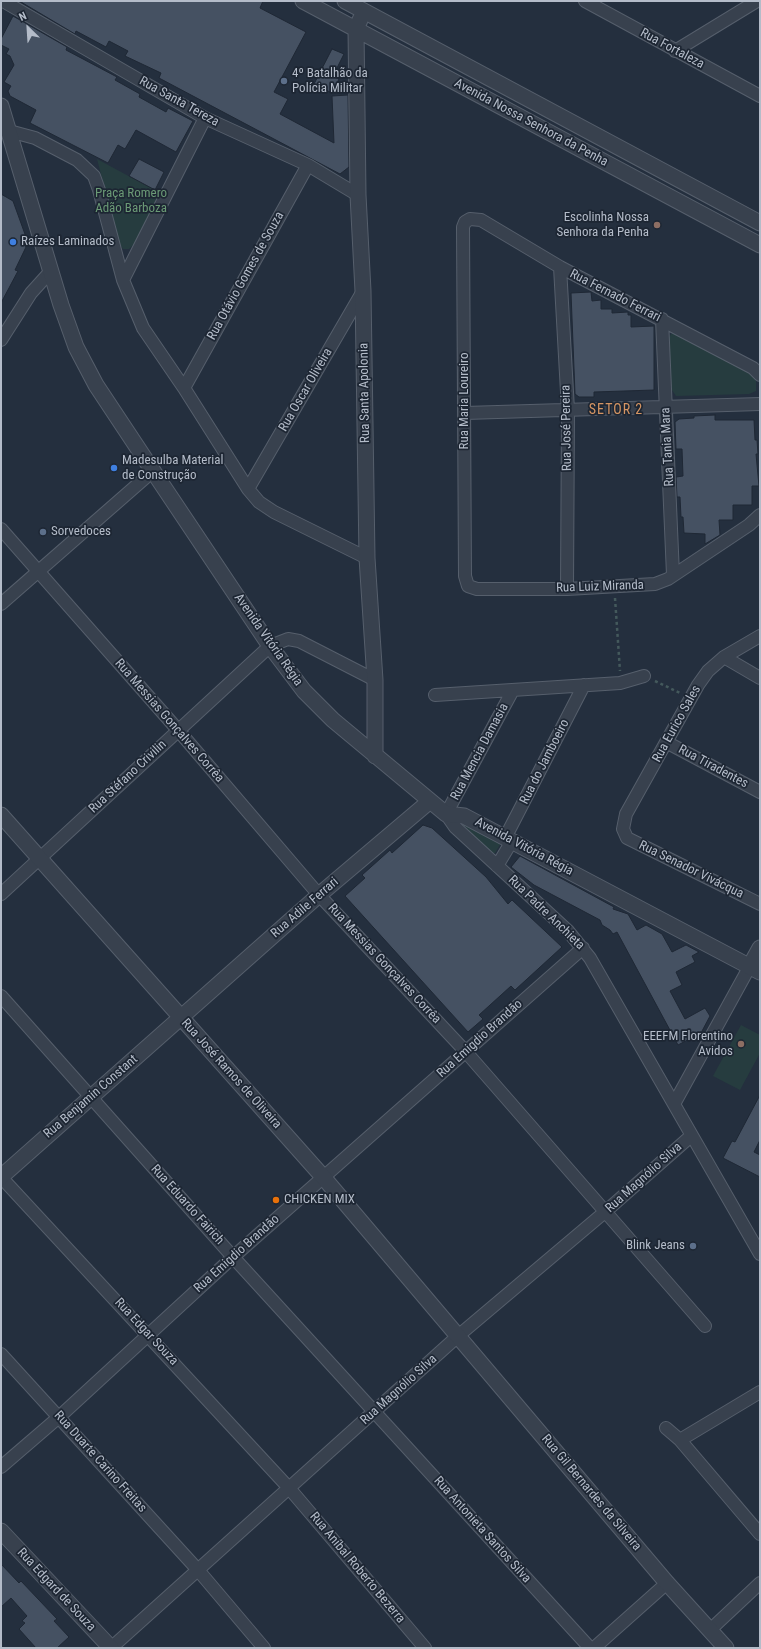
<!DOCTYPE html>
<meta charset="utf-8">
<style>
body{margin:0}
#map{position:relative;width:761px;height:1649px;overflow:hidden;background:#242f3e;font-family:"Roboto Condensed",sans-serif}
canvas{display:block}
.frame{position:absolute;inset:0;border:2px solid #b4bcc9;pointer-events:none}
.north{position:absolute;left:8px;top:8px;width:40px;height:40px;-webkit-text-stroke:3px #1d2633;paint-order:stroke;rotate:335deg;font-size:11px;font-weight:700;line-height:16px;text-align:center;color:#b4bcc9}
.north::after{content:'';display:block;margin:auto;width:14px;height:18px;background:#b4bcc9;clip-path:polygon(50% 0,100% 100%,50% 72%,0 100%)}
</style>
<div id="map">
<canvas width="761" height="1649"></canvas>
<div class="frame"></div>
<div class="north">N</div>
</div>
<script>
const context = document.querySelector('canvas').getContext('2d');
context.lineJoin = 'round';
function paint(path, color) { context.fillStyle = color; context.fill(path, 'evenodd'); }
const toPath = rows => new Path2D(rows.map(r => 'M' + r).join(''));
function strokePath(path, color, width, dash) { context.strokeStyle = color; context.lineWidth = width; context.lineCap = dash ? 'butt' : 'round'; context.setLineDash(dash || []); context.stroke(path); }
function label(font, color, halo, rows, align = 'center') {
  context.font = font + ' "Roboto Condensed",sans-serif'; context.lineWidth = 3.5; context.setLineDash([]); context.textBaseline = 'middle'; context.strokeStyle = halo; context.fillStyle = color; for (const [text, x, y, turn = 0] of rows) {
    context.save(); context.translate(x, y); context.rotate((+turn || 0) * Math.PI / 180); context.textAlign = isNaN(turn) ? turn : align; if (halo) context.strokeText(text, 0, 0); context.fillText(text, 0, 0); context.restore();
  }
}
paint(toPath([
 [97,159,160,193,134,244,129,249,123,249,119,243],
 [672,333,677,334,750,373,756,381,756,391,749,394,676,396,672,390,671,386,669,337],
 [458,820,501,843,495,853,492,853],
 [741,1025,760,1035,760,1053,740,1090,713,1076]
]), '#263c3f');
const building = toPath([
 [21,1,263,1,260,8,306,32,274,92,288,99,280,114,334,143,332,96,348,95,349,167,340,174,159,78,161,73,125,56,128,51,109,41,106,47,76,31,75,34,21,2,21,1],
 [13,16,67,47,66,50,117,77,115,80,140,94,139,97,166,112,168,108,193,121,176,152,136,130,125,149,118,145,108,163,30,123,36,110,10,96,8,91,11,86,4,82,14,65,10,56,6,54,9,49,1,45,1,39,13,16],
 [332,49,344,54,333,76,339,79,332,93,314,84,332,49],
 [139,159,164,172,155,190,129,176,139,159],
 [1,194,13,201,26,237,22,239,26,247,15,270,18,271,1,303,1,194],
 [591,292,592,301,601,300,601,309,612,309,612,313,628,312,628,315,631,315,631,327,654,326,654,390,594,392,594,397,579,397,575,394,571,293,591,292],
 [715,415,715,420,754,420,755,440,757,440,758,454,756,454,759,486,752,486,752,505,733,505,733,520,719,520,720,535,705,544,705,534,684,533,683,517,681,517,680,497,677,497,676,477,683,476,682,449,676,449,675,422,679,419,694,418,694,416,715,415],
 [423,825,432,828,486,877,508,904,512,900,562,947,515,990,511,986,479,1015,483,1019,468,1032,345,896,365,878,362,875,390,850,392,853,423,825],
 [520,856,614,907,613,909,628,914,637,930,646,925,662,934,672,952,686,945,699,952,692,956,695,962,676,972,682,985,670,991,685,1019,705,1008,710,1016,701,1033,678,1045,617,932,613,934,610,930,602,925,600,920,534,885,511,867,520,856],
 [760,1095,760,1140,754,1152,760,1155,760,1177,723,1158,732,1141,735,1142,760,1095],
 [1,1564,19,1583,21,1581,57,1619,54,1621,69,1637,57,1648,36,1648,19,1629,25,1623,22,1621,27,1616,11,1598,1,1607,1,1564]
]);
paint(building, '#455162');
strokePath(building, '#1f2835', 1);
const minor = toPath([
 [3,1,205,118,308,165,358,195],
 [585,1,760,96],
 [675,51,757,1],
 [9,131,35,138,77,160,94,176,99,190,123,280,143,328,184,388,248,489,259,502,274,512,367,558],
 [560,267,568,410,567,589],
 [123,280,205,118],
 [662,319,673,575],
 [1,340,31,293,50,272],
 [760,375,753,368,560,267,481,220,470,219,465,222,463,227,465,576,468,586,477,589,567,589,655,584,668,579,749,525,760,515],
 [184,388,308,165],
 [465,413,760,404],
 [248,489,363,291],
 [1,529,178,730,319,895,466,1052,705,1326],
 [1,604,153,471],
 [760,636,724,657,708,671,698,685,626,814,623,829,627,838,760,904],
 [724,657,760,678],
 [513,690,446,814,455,827,568,931,590,958,760,1254],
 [435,695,620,683,644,676],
 [666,742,760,792],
 [505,838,584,685],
 [497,866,512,841],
 [1,894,270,646,288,639,299,641,375,680],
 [1,996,233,1257,590,1648],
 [674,1104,750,966],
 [1,1177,289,1488,425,1648],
 [1,1354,198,1570,264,1648],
 [666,1428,680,1440,760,1534],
 [680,1440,760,1392],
 [1,1467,59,1417,233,1257,583,948],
 [710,1630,760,1583],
 [111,1648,458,1336,606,1211,691,1136],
 [594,1648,667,1583]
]);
const tertiary = toPath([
 [303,1,760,245],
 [345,1,760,223],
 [364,11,356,29,358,195,363,291,367,558,375,680,375,756],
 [1,106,61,305,76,347,96,385,153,471,270,646,304,691,333,720,446,814,464,816,760,972],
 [1,815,324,1178,667,1583,726,1648],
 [750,966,760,948],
 [1,1177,319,895,430,801],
 [1,1531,111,1648]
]);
strokePath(minor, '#565f6c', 14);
strokePath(tertiary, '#565f6c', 17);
strokePath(toPath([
 [615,598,620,671],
 [655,681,680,693]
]), '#44595c', 2.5, [3, 3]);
strokePath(minor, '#38414e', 12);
strokePath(tertiary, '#38414e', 15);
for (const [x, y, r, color] of [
 [284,81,4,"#5c6f8a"],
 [657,225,4,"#8d6e63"],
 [13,242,4,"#3f7fe0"],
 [114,468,4,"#3f7fe0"],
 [43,532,4,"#5c6f8a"],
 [741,1044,4,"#8d6e63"],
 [276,1200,4,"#e8710a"],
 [693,1246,4,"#5c6f8a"]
]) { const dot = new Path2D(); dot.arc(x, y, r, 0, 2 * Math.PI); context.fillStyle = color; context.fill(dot); strokePath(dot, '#1d2633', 1.5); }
label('13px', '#b4bcc9', '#1d2633', [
 ["Rua Fortaleza",672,49,28],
 ["Rua Santa Tereza",179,102,29],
 ["Avenida Nossa Senhora da Penha",531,123,28],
 ["Rua Otávio Gomes de Souza",246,276,-61],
 ["Rua Fernado Ferrari",615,296,27],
 ["Rua Oscar Oliveira",306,390,-60],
 ["Rua Santa Apolonia",365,393,-91],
 ["Rua Maria Loureiro",465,401,-90],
 ["Rua José Pereira",567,428,-91],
 ["Rua Tania Mara",668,447,-93],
 ["Rua Luiz Miranda",600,587,-2],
 ["Avenida Vitória Régia",268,640,55],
 ["Rua Messias Gonçalves Corrêa",169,721,49],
 ["Rua Eurico Sales",677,724,-61],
 ["Rua Mencia Damasia",480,752,-62],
 ["Rua do Jamboeiro",545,762,-63],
 ["Rua Tiradentes",713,767,28],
 ["Rua Stéfano Crivilin",128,777,-43],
 ["Avenida Vitória Régia",524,847,28],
 ["Rua Senador Vivácqua",691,870,26],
 ["Rua Adile Ferrari",305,908,-41],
 ["Rua Padre Anchieta",546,913,44],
 ["Rua Messias Gonçalves Corrêa",384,964,47],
 ["Rua Emigdio Brandão",480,1039,-42],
 ["Rua José Ramos de Oliveira",231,1074,48],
 ["Rua Benjamin Constant",91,1097,-41],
 ["Rua Magnólio Silva",644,1178,-42],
 ["Rua Eduardo Fairich",187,1205,48],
 ["Rua Emigdio Brandão",237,1254,-42],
 ["Rua Edgar Souza",146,1332,47],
 ["Rua Magnólio Silva",399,1390,-42],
 ["Rua Duarte Carino Freitas",100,1462,48],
 ["Rua Gil Bernardes da Silveira",591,1493,50],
 ["Rua Antonieta Santos Silva",482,1530,48],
 ["Rua Aníbal Roberto Bezerra",357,1568,50],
 ["Rua Edgard de Souza",56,1590,47]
]);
label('13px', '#b4bcc9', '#1d2633', [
 ["4º Batalhão da",292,74],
 ["Polícia Militar",292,89],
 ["Escolinha Nossa",649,218,"right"],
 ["Senhora da Penha",649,233,"right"],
 ["Raízes Laminados",21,242],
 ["Madesulba Material",122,461],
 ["de Construção",122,476],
 ["Sorvedoces",51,532],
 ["EEEFM Florentino",733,1037,"right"],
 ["Avidos",733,1052,"right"],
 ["CHICKEN MIX",284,1200],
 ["Blink Jeans",685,1246,"right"]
], 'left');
label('13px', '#6b9a76', '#1d2633', [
 ["Praça Romero",131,194],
 ["Adão Barboza",131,209]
]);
context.letterSpacing = '1px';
label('14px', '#d59563', '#1d2633', [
 ["SETOR 2",616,410]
]);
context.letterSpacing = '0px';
</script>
